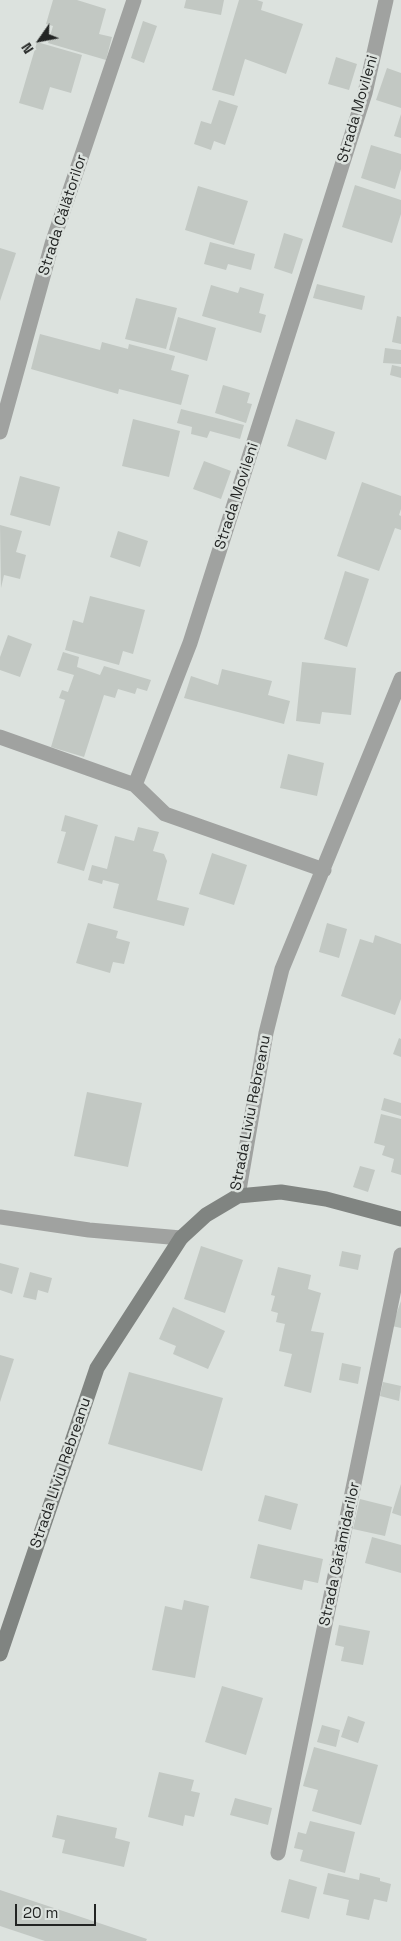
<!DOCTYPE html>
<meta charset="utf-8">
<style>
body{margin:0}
#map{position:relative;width:401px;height:1941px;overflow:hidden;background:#dce2de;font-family:"Space Grotesk",sans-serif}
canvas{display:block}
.north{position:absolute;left:15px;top:15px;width:50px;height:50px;-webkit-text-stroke:4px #dce2de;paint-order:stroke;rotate:237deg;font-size:14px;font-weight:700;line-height:20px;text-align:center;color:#222423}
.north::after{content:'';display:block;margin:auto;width:18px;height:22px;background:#222423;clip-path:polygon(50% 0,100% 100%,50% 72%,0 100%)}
.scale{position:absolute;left:15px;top:1904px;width:81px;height:22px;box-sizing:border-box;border:2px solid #222423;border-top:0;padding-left:6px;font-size:15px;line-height:18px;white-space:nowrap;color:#222423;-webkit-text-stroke:4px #dce2de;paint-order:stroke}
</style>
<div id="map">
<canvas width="401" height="1941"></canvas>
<div class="north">N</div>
<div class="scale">20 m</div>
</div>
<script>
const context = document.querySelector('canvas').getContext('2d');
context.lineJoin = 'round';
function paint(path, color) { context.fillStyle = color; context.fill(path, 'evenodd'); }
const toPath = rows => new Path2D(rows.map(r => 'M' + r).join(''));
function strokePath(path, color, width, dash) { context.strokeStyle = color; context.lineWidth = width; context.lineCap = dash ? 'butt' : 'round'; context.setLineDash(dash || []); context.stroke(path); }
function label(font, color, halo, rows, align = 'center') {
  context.font = font + ' "Space Grotesk",sans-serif'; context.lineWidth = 5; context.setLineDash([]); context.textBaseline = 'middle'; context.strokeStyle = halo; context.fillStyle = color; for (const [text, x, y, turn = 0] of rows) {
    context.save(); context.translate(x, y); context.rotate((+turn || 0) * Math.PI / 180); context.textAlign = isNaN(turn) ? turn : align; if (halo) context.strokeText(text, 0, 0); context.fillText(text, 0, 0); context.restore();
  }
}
paint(toPath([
 [53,0,77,0,106,9,99,34,112,37,106,60,48,43,53,26,46,24],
 [186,0,224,0,221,15,184,8],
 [239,0,257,0,263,2,261,10,303,24,286,74,245,59,234,96,212,90],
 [143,21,157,26,144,63,131,58],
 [37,42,82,55,71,93,50,87,43,110,19,103],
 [336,57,357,64,349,90,328,84],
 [387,68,401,73,401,108,376,100],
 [219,100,238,106,225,145,214,141,211,150,194,144,201,121,211,124],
 [401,114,401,138,394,136],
 [371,145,401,154,401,169,395,189,361,178],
 [355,185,401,200,401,214,392,243,342,227],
 [198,186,248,201,234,245,185,230],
 [284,233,303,239,292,274,274,268],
 [210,242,255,254,251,270,228,264,226,270,204,264],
 [0,248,16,253,0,301],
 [317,284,365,296,362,310,313,298],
 [211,285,238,293,240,287,264,294,259,313,266,315,261,333,202,316],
 [136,298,177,308,166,349,125,339],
 [397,316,401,317,401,344,392,342],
 [178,317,216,328,207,361,169,350],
 [40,334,100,350,102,342,128,349,129,344,175,356,171,370,189,375,181,405,119,389,118,394,31,369],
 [385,348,401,350,401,364,383,363],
 [392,365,401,367,401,378,390,375],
 [223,385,250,393,247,403,252,404,246,423,215,413],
 [181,409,244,425,240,439,210,431,207,438,191,434,192,427,177,423],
 [133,419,180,431,169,477,122,466],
 [296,419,335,432,326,460,287,446],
 [204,461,231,471,221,499,193,489],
 [20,476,60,487,50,526,10,515],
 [362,482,401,496,401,509,399,515,401,516,401,530,395,528,379,571,337,556],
 [0,525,22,531,16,552,26,555,20,579,4,575,1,588],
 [118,531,148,541,140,567,110,557],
 [345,571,369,579,347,647,324,639],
 [90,596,145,610,133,654,123,651,119,665,65,650,73,620,83,623],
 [8,635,32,644,20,677,0,670,0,657],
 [63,652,79,657,77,667,100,675,104,666,151,680,147,691,137,688,135,694,118,689,115,698,104,695,84,757,51,747,65,700,59,698,62,690,68,692,74,675,57,670],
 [302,662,356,668,351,715,322,712,320,724,296,721],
 [222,669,272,681,268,695,290,701,284,724,184,698,191,676,218,685],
 [288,754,324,763,317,796,280,788],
 [65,815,98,825,84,871,57,863,66,832,61,831],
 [138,827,159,832,153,851,164,854,167,861,157,900,189,908,184,926,113,908,119,884,103,880,102,884,88,880,92,865,107,869,115,836,134,841],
 [212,853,247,865,234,905,199,894],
 [88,923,118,931,116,938,130,942,124,964,113,962,110,973,76,963],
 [327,923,347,929,339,958,319,952],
 [375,935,401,944,401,999,395,1015,341,996,360,939,373,943],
 [399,1038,401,1039,401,1057,393,1054],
 [87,1092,142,1103,128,1167,74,1156],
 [384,1098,401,1103,401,1116,381,1110],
 [381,1114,401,1119,401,1175,391,1172,394,1159,382,1155,385,1146,374,1143],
 [360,1166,375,1170,368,1192,353,1187],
 [201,1246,243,1260,225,1313,184,1299],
 [342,1251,361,1255,358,1270,339,1266],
 [0,1263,19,1268,12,1294,0,1290],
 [278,1267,311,1275,308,1289,321,1293,311,1331,324,1333,311,1393,284,1386,292,1354,279,1351,285,1324,276,1322,278,1313,271,1311,275,1296,271,1295],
 [30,1272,52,1278,48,1293,38,1290,36,1300,23,1297],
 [401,1301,401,1328,392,1326],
 [173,1307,225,1331,208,1369,173,1354,176,1346,159,1339],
 [0,1355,14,1359,0,1402],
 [342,1363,361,1367,358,1384,339,1380],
 [129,1372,223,1398,202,1471,108,1444],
 [383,1382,401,1386,399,1401,380,1396],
 [401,1484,401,1516,392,1513],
 [265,1495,298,1504,291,1530,258,1521],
 [360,1499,392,1507,385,1536,353,1529],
 [372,1537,401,1545,401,1573,365,1563],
 [258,1544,323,1559,318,1583,304,1580,302,1590,250,1578],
 [184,1600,209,1606,195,1678,152,1670,165,1606,182,1610],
 [339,1625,370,1631,363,1665,341,1661,344,1647,335,1645],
 [222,1686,263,1698,246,1755,205,1742],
 [348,1716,365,1722,358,1743,341,1737],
 [322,1725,340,1730,336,1747,317,1742],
 [314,1747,378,1765,361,1825,312,1811,318,1790,303,1786],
 [159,1772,194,1780,191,1791,200,1793,194,1817,185,1815,183,1826,148,1817],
 [235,1798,272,1808,268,1825,230,1815],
 [57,1815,117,1828,115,1838,130,1842,124,1867,62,1853,65,1840,52,1837],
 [310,1821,355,1832,345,1873,300,1861,303,1850,294,1848,298,1832,306,1834],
 [328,1873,359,1880,360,1873,380,1878,380,1881,391,1884,387,1902,374,1899,369,1920,346,1915,349,1900,323,1894],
 [289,1879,317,1887,309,1919,281,1912],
 [0,1890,147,1939,146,1941,45,1941,0,1926]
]), '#c2c8c3');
strokePath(toPath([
 [0,432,52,244,134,0],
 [0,737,135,785,165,814,324,870],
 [135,785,190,643,365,93,386,0],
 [238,1196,266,1033,282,969,401,679],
 [0,1217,89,1230,181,1238],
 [278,1853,401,1255]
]), '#a0a2a0', 15);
strokePath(toPath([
 [0,1654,97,1368,181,1238,206,1215,238,1196,281,1192,326,1199,401,1219]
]), '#808481', 15);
label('15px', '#222423', '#dce2de', [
 ["Strada Movileni",358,109,-74],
 ["Strada Călătorilor",63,215,-72],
 ["Strada Movileni",237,496,-72],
 ["Strada Liviu Rebreanu",251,1113,-79],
 ["Strada Liviu Rebreanu",61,1473,-71],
 ["Strada Cărămidarilor",340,1554,-78]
]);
</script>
